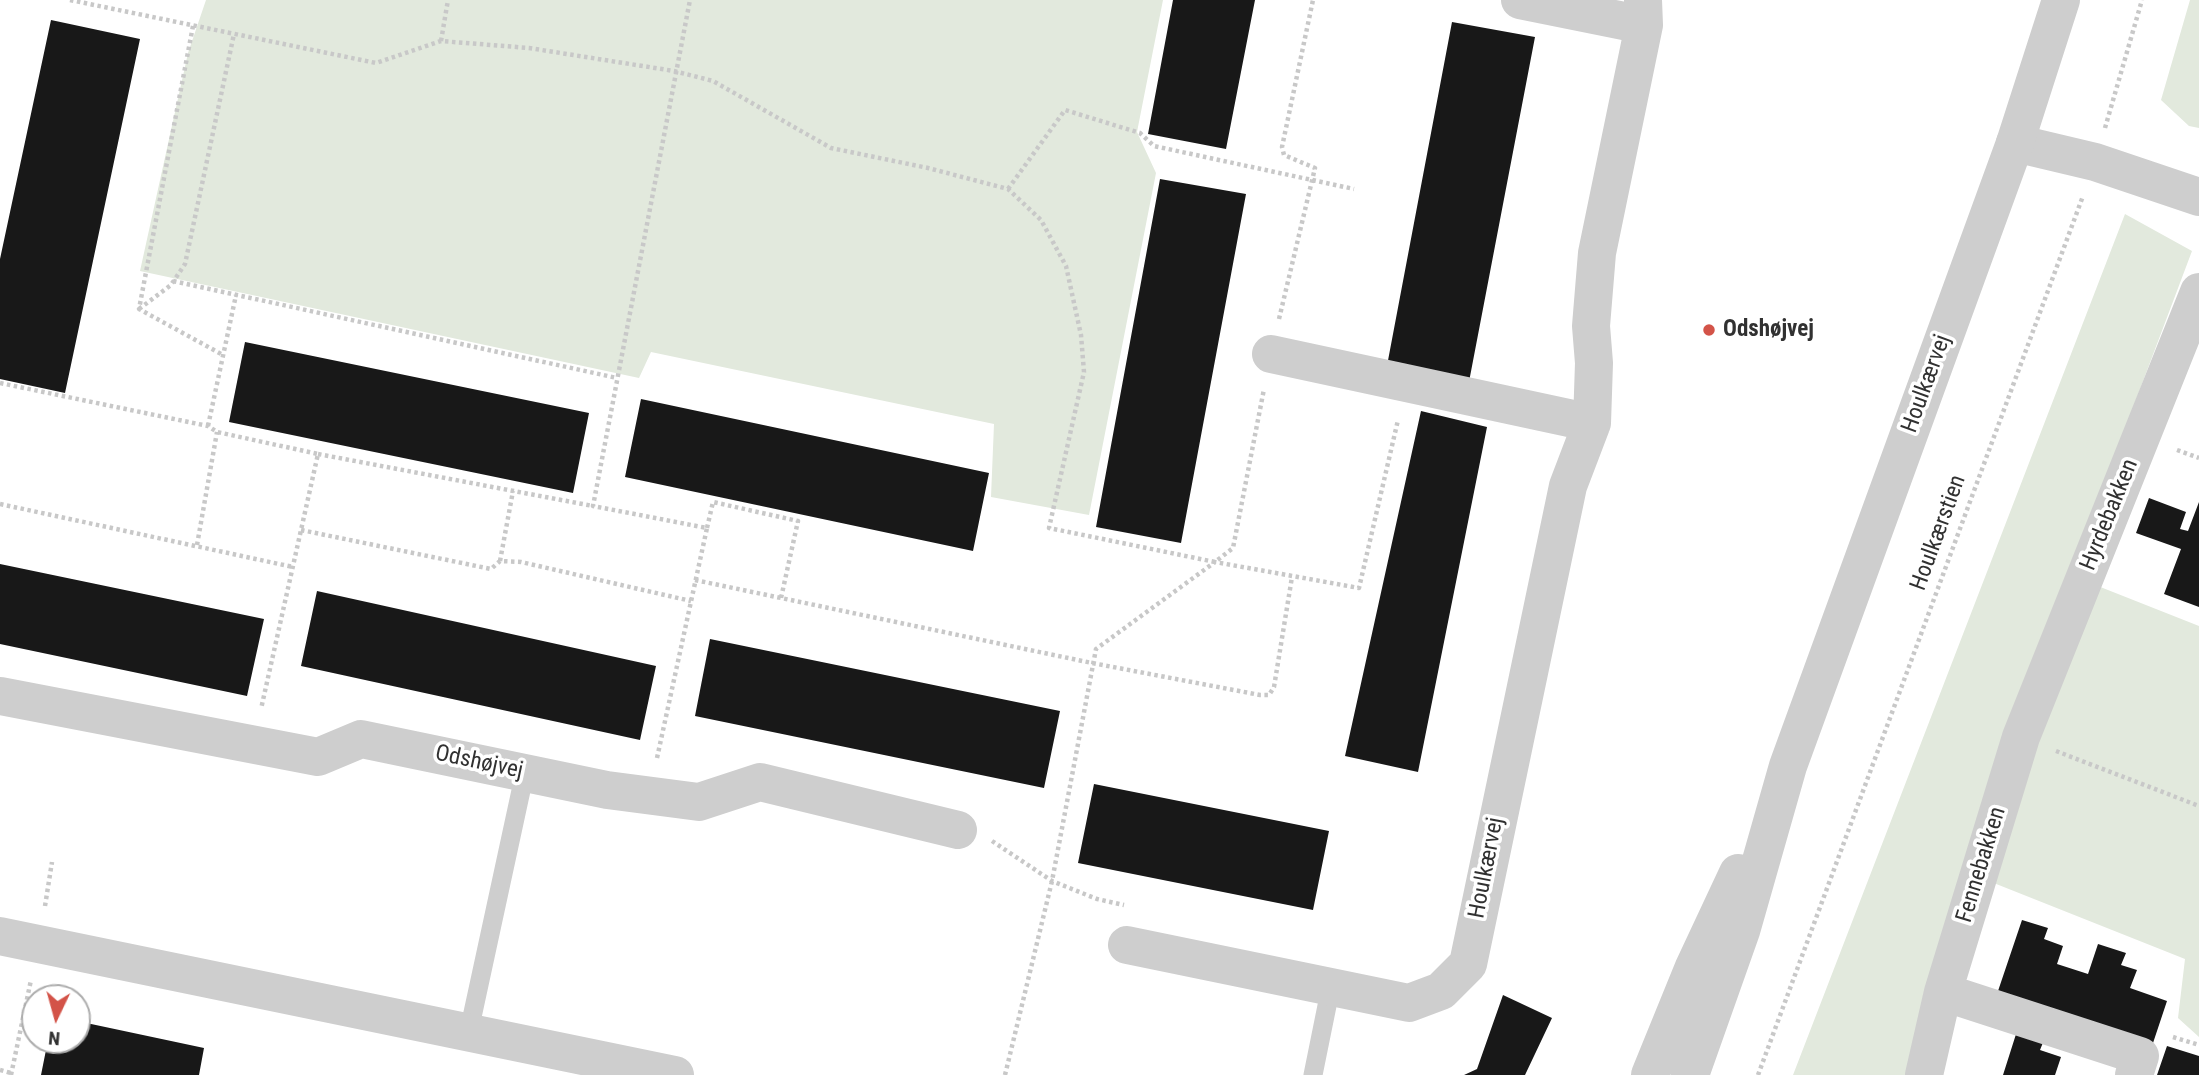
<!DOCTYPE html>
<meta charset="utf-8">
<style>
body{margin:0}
#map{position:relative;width:2199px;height:1075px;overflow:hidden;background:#fff;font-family:"Roboto Condensed",sans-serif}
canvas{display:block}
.north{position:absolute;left:21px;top:984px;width:70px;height:70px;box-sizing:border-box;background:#fff;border:2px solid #adadad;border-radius:50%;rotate:185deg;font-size:19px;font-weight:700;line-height:28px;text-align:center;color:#313131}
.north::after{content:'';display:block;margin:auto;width:24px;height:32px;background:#d35348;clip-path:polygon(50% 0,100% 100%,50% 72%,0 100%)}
</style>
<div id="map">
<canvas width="2199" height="1075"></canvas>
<div class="north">N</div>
</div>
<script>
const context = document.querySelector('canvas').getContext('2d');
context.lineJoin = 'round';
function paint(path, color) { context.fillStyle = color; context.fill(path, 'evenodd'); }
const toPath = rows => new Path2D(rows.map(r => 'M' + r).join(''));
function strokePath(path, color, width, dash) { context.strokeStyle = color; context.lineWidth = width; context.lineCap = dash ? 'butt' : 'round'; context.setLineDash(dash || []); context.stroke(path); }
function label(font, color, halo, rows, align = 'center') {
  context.font = font + ' "Roboto Condensed",sans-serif'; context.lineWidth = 7; context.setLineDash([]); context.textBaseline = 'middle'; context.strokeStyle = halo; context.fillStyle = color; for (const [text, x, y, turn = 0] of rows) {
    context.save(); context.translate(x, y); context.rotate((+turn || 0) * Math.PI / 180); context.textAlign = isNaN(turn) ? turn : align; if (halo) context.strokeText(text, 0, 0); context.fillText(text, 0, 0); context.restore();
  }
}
paint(toPath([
 [206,0,1163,0,1137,132,1156,173,1089,515,991,497,994,424,651,352,639,378,140,271,188,53],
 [2190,0,2199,0,2199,128,2189,126,2161,100],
 [2125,214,2192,251,2070,575,2199,626,2199,1037,2178,1018,2185,959,1961,870,1909,1075,1793,1075]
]), '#e2e9dd');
paint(toPath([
 [1173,0,1255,0,1226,149,1148,134],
 [51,20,140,39,65,393,0,379,0,259],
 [1452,22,1535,37,1468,387,1386,371],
 [1160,179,1246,194,1181,543,1096,527],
 [245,342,589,413,573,493,229,422],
 [641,399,989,473,973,551,625,477],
 [1421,411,1487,427,1418,772,1345,756],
 [2149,498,2186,512,2180,529,2188,531,2199,502,2199,607,2164,594,2181,549,2136,533],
 [0,564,264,619,247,696,0,644],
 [317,591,656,666,640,740,301,666],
 [710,639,1060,711,1044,788,695,716],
 [1094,784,1329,831,1313,910,1078,863],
 [2022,920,2048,928,2044,939,2063,946,2057,964,2088,974,2098,944,2126,953,2121,965,2137,970,2130,988,2167,1001,2153,1043,1998,991],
 [1503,995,1552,1018,1525,1075,1464,1075,1477,1069],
 [77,1021,204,1048,199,1075,41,1075,48,1040,77,1040],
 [2017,1031,2044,1040,2040,1050,2061,1057,2055,1075,2003,1075],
 [2167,1046,2199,1056,2199,1075,2157,1075]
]), '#181818');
strokePath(toPath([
 [70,0,376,63,441,41,529,48,674,71,713,81,831,148,928,168,1008,189,1041,220,1066,266,1081,335,1084,372,1049,528,1215,562,1233,548,1264,389],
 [193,26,139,309,223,355],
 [441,41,448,0],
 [2105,128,2142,0],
 [1008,189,1065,110,1140,133,1154,146,1354,189],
 [173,281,617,378],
 [139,309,171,285,185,264,234,34],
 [1279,319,1315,168,1284,155,1282,147,1313,0],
 [0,383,208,426,217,432,318,454,261,709],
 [208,426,236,295],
 [2177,450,2199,458],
 [318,454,593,506],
 [0,504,293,567],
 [707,528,713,502,798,521,781,598],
 [301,530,491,569,500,561,521,562,691,601],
 [197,545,217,432],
 [500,561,513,491],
 [695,580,1092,663,1260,695,1269,695,1274,687,1292,577],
 [2056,751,2199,806],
 [657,758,707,528,593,506,690,0],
 [992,841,1052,881,1097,899,1124,905],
 [45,906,52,862],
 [2173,1037,2199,1045],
 [0,1070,11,1073],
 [11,1075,31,980],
 [1005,1075,1052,881,1096,649,1215,562,1359,588,1398,420],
 [1758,1075,2083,196]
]), '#c8c8c8', 4.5, [3.5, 3.5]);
strokePath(toPath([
 [469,1031,525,772],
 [1313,1075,1331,986]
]), '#cecece', 19);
strokePath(toPath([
 [1520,0,1644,25],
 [2015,143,2095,162,2199,197],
 [1271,354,1592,423],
 [0,696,318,757,361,739,607,790,699,802,760,782,958,830],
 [0,936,675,1075],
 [1127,945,1409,1003,1441,991,1468,964,1568,486,1592,423,1594,363,1591,326,1597,253,1644,25,1643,0],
 [1943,992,2140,1056,2134,1075],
 [1924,1075,1943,992,2021,737,2199,292]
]), '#cecece', 38);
strokePath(toPath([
 [1650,1075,1694,967,1738,873],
 [1690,1075,1741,931,1788,766,2015,143,2061,0]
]), '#cecece', 38);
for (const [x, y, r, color] of [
 [1709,330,7,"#d35348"]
]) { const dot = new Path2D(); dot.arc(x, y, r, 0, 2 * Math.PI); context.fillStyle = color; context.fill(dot); strokePath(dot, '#fff', 2.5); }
label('bold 23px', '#313131', '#fff', [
 ["Odshøjvej",1723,330]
], 'left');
label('23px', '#313131', '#fff', [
 ["Houlkærvej",1927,384,-70],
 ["Hyrdebakken",2110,515,-68],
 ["Houlkærstien",1939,533,-70],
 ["Odshøjvej",479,763,12],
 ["Fennebakken",1982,865,-73],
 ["Houlkærvej",1487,868,-79]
]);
</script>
